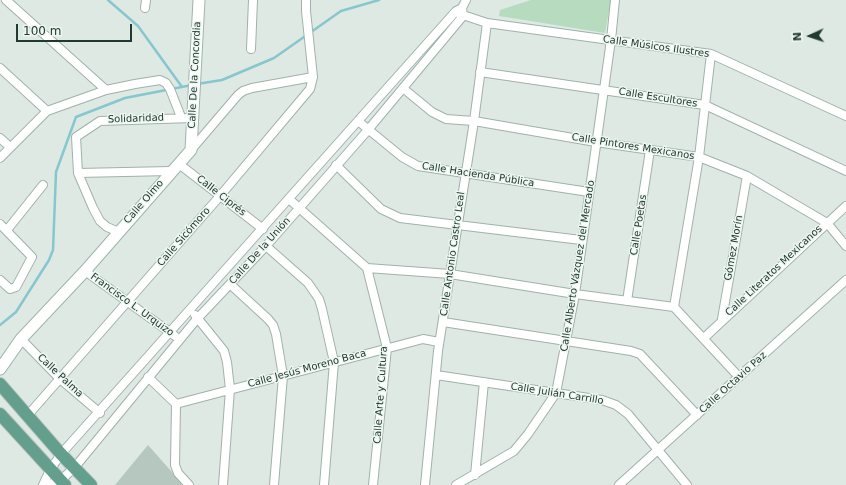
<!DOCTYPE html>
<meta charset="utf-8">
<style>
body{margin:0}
#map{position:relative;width:846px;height:485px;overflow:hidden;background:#dee9e4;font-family:"DejaVu Sans",sans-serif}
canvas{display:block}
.north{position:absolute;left:790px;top:16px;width:40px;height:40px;-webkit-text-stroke:3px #eef6f2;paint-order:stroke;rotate:267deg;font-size:11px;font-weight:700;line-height:16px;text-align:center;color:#203931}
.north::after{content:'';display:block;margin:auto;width:14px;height:18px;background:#203931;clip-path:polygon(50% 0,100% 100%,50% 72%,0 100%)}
.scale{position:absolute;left:16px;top:24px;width:116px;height:18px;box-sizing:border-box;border:2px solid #203931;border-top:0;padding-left:5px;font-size:12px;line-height:14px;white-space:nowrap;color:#203931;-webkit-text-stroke:3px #eef6f2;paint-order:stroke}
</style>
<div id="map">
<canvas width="846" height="485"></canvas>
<div class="north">N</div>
<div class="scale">100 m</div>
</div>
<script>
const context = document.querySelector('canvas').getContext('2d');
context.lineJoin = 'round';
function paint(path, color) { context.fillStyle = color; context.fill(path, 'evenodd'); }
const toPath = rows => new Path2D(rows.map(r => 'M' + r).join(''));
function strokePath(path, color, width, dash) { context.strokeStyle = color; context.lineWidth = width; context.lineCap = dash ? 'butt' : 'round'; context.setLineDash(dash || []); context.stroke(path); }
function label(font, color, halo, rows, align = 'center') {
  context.font = font + ' "DejaVu Sans",sans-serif'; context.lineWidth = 3; context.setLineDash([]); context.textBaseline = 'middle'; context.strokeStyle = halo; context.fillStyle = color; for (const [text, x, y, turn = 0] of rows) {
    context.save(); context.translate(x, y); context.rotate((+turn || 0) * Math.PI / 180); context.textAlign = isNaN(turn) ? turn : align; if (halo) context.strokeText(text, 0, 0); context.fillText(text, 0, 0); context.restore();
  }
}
paint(toPath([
 [531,0,611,0,605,33,499,16,500,10]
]), '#b6dbbf');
strokePath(toPath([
 [108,0,138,26,182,87],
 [197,84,222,80,274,58,341,11,379,0],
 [0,325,16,312,49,260,53,250,56,172,76,117,125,98,192,85]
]), '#86c7cf', 2.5);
paint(toPath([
 [148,445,171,471,182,485,115,485]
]), '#b6c7bf');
const street = toPath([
 [6,0,106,90],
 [145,8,146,0],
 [460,14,487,23,711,54,846,116],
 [251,49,253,0],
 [0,68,47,111],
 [480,72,705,105,846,171],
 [404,89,432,112,446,119,474,121,596,142,699,157,747,176,827,223,846,246],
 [358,121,402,157,418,166,589,192],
 [0,138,10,147],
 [191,150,238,95,243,91,252,88,313,77],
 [0,158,47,111,106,90,135,84,160,80,166,83,170,89,181,117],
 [179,164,263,229],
 [336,165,381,209,400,218,581,240],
 [78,173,171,171],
 [289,199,367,268,387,348,373,485],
 [0,224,32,257,16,287,10,289,0,280],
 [7,230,43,185],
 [119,232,107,227,100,221,93,208,78,173,76,137,100,121,192,118],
 [266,246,308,283,319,299,322,309,334,362,324,485],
 [367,268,450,274,575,294,674,307,739,377],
 [85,271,175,336],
 [231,285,268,319,273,325,276,334,283,376,274,485],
 [627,301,650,150],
 [674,307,699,157,711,54],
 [195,315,224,351,227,362,230,389,223,485],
 [722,319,747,176],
 [443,322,631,351,640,354,697,415],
 [704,338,846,206],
 [21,339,60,379,100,413],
 [436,375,556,393,602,400,616,405,628,414,687,485],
 [148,377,176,404,175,465,178,473,189,485],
 [176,404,423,339,439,342],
 [28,415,220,196,310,89,313,77,306,11,306,0],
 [475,475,484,382],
 [43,485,50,470,61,454,456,11,462,8],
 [47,485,61,480,75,467,196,320,266,246,368,130,463,16,462,8,466,0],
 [425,485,438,351,474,121,487,23],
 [456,485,514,451,528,434,556,393,575,294,611,40,615,0],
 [619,485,846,280]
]);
const secondary = toPath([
 [0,369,21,339,85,271,191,150,199,0]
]);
const primary = toPath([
 [0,384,61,454,91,485],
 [0,414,65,485]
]);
strokePath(street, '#a1b1ab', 10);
strokePath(secondary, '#9db5ab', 13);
strokePath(primary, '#bcc4c1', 14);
strokePath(street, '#fff', 8);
strokePath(secondary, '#fff', 11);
strokePath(primary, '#639f8c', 12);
label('10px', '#203931', '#eef6f2', [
 ["Calle Músicos Ilustres",656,47,8],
 ["Calle De la Concordia",195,75,-87],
 ["Calle Escultores",658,98,9],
 ["Solidaridad",136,119,-2],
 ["Calle Pintores Mexicanos",633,147,9],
 ["Calle Hacienda Pública",478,175,9],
 ["Calle Ciprés",221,196,38],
 ["Calle Olmo",144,202,-49],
 ["Calle Poetas",639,225,-81],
 ["Calle Sicómoro",184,237,-49],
 ["Gómez Morín",734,248,-80],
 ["Calle De la Unión",260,251,-48],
 ["Calle Antonio Castro Leal",453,254,-82],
 ["Calle Alberto Vázquez del Mercado",578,266,-81],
 ["Calle Literatos Mexicanos",774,271,-43],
 ["Francisco L. Urquizo",132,305,36],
 ["Calle Jesús Moreno Baca",307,369,-15],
 ["Calle Palma",60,376,43],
 ["Calle Octavio Paz",733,383,-42],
 ["Calle Julián Carrillo",557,394,9],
 ["Calle Arte y Cultura",381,395,-86]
]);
</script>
